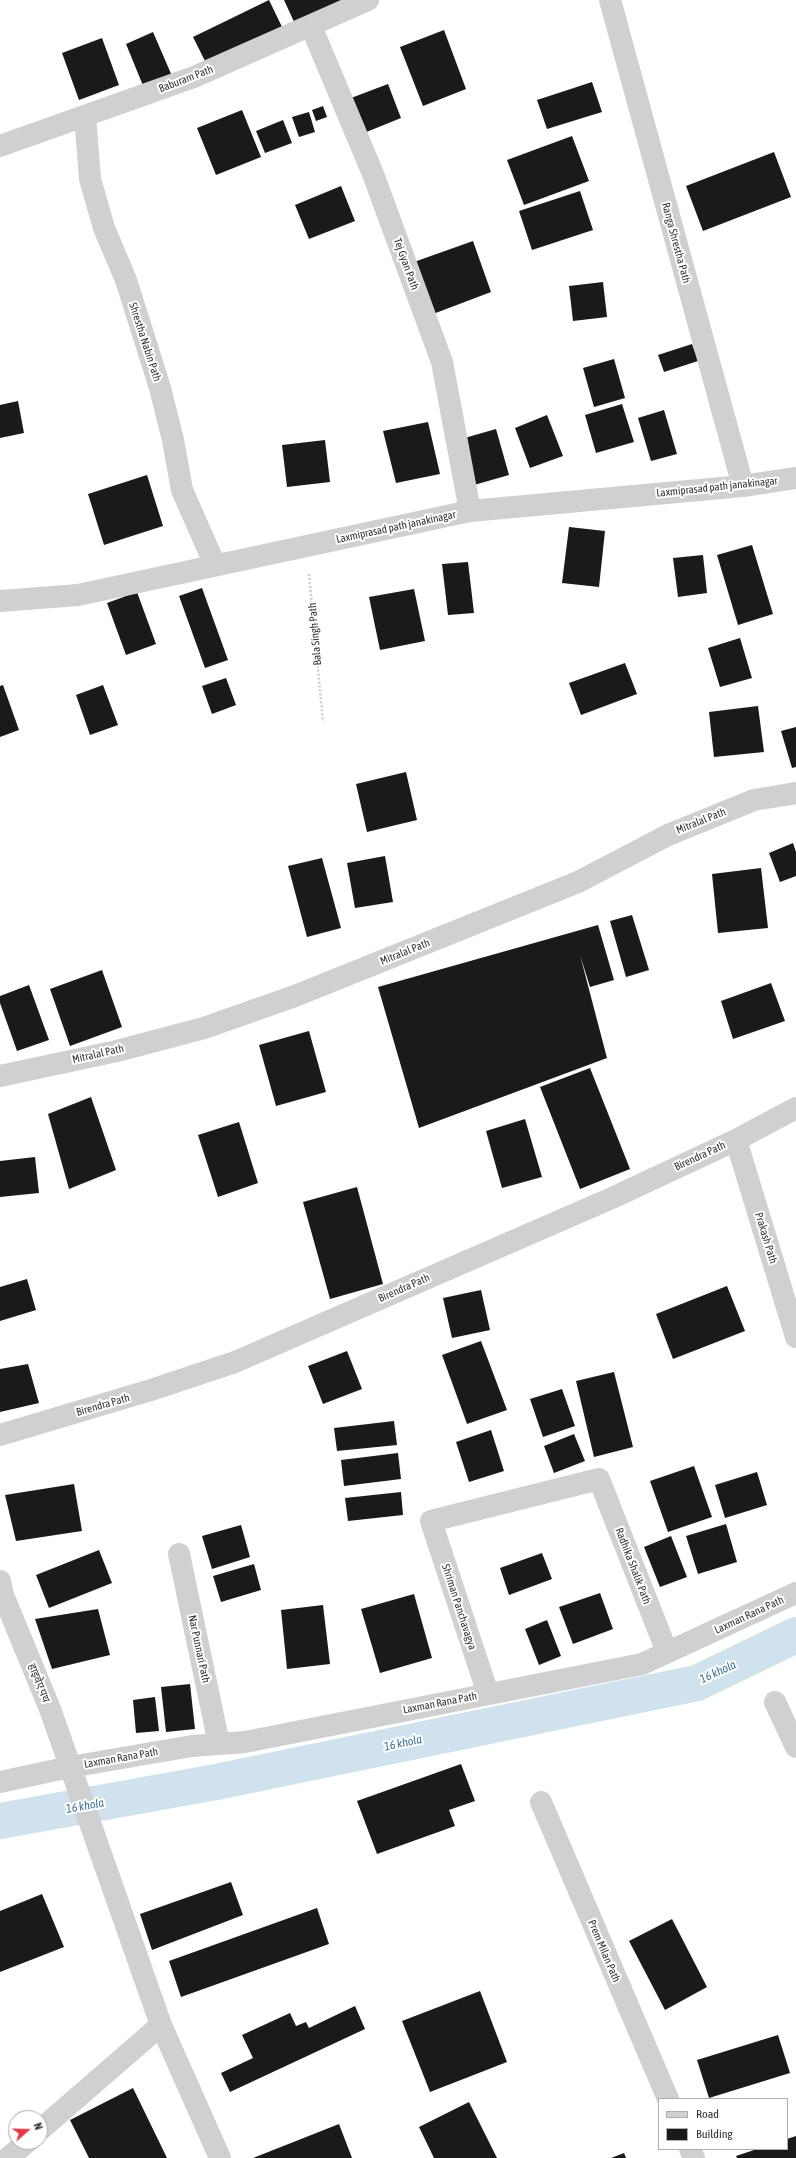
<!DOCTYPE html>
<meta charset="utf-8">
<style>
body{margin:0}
#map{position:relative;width:796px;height:2158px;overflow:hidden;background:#fff;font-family:"Asap Condensed",sans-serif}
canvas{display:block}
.legend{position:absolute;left:658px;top:2098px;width:130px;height:52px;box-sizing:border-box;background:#fff;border:1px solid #adadad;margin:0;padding:5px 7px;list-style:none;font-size:12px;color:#333}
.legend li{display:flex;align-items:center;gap:8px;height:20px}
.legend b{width:20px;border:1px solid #adadad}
.north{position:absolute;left:8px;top:2110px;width:40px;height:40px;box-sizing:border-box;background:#fff;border:1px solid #adadad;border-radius:50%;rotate:70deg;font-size:11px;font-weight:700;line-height:16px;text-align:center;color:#333}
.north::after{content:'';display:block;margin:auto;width:14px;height:18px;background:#e63946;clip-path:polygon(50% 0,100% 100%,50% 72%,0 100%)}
</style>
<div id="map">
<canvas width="796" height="2158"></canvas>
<ul class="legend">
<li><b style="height:5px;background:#d0d0d0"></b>Road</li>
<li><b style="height:11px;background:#1a1a1a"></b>Building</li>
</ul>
<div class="north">N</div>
</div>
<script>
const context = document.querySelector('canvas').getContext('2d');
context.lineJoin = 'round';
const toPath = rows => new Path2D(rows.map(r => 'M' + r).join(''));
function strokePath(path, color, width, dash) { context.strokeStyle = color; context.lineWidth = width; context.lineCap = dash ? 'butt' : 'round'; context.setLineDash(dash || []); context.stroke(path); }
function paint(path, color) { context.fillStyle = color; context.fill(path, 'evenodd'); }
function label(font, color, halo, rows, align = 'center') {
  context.font = font + ' "Asap Condensed","Noto Sans Devanagari",sans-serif'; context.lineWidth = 4; context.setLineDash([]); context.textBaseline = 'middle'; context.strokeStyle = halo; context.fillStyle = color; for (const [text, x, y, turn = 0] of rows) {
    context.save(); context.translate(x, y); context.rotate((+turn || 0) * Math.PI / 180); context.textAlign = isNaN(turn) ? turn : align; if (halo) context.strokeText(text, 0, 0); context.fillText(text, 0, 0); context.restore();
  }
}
strokePath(toPath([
 [0,1821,216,1782,697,1683,796,1635]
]), '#cfe2ee', 36);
paint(toPath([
 [269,0,284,31,208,67,193,37],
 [284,0,345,0,295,24],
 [444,30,466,89,423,106,400,47],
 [153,32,172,76,144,88,126,44],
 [102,38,119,85,79,100,62,53],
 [592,82,602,112,547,129,537,100],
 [388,84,401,118,364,133,351,98],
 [323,106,327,117,316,121,312,110],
 [242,110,261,157,216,175,197,128],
 [309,112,315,132,299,137,292,117],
 [283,120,292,143,265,153,256,131],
 [572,136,589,181,524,205,507,160],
 [774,152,791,197,703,231,686,186],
 [341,186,355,221,309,239,295,205],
 [580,191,593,230,532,250,519,211],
 [473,241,491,292,433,314,414,262],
 [603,282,607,317,573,321,569,286],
 [692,344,698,361,664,372,658,355],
 [614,359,625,398,594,407,583,368],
 [18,401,24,433,0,438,0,405],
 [622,404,634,442,596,453,585,415],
 [664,410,677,454,651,461,638,418],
 [547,415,563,456,530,468,515,428],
 [428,422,440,474,396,483,383,431],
 [496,429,509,475,474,485,461,439],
 [325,440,330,482,287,487,282,445],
 [147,475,163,526,104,545,88,494],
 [569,527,605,531,599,587,562,583],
 [752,545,773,614,738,625,717,555],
 [703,555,707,593,678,597,673,558],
 [468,562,474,613,448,615,442,564],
 [202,588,228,660,205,668,179,596],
 [414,589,425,641,380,650,369,597],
 [137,592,156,644,126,655,107,603],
 [740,638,752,678,720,687,708,648],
 [625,663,637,694,581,715,569,683],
 [226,678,236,705,212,714,202,686],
 [3,685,19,730,0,737,0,686],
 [103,685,118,725,90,735,76,695],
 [758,706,764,752,714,757,709,712],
 [796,727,796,767,792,768,781,731],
 [406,772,417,820,367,832,356,784],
 [793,843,796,852,796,876,780,882,769,853],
 [385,856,393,902,355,908,347,863],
 [322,858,341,928,307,937,288,866],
 [761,868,768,928,718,933,712,874],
 [632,915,649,970,626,977,610,921],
 [598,925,614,980,590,987,580,955,607,1058,419,1128,378,987],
 [102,970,122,1027,70,1046,50,989],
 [771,983,785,1021,733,1039,721,1001],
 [29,985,49,1040,17,1051,0,1003,0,996],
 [309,1031,326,1092,276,1106,259,1045],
 [590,1068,630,1169,580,1189,540,1087],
 [91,1097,116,1170,69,1189,48,1114],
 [525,1119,542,1177,502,1188,486,1131],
 [239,1122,258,1183,218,1197,198,1135],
 [35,1157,39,1193,0,1197,0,1161],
 [357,1187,383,1284,330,1299,303,1202],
 [27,1279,36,1310,0,1321,0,1287],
 [727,1286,745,1331,673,1359,656,1314],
 [481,1290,490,1330,452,1338,443,1298],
 [481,1341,507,1410,467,1424,442,1355],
 [347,1351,362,1389,323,1404,308,1366],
 [28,1364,39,1403,0,1412,0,1369],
 [614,1372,633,1447,594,1457,576,1381],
 [562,1389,575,1426,543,1437,530,1399],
 [394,1421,397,1445,337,1451,334,1428],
 [491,1430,504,1471,469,1482,456,1442],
 [574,1434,585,1461,554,1473,544,1446],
 [398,1453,401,1479,344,1486,341,1460],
 [694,1466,712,1517,668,1532,650,1481],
 [757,1472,767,1505,725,1518,715,1485],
 [74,1484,82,1531,16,1541,5,1495],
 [401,1492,403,1515,348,1521,345,1498],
 [726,1524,737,1562,698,1574,686,1536],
 [241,1525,250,1557,212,1569,202,1536],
 [671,1536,687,1577,660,1587,644,1547],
 [99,1550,112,1583,49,1608,36,1575],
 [542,1553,552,1579,509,1595,500,1568],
 [254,1564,261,1590,221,1602,213,1576],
 [600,1593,613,1629,573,1644,559,1607],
 [414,1594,432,1658,380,1673,361,1609],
 [323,1605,330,1664,287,1669,281,1610],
 [98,1609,110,1655,52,1669,35,1619],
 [547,1620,561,1656,539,1665,525,1629],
 [190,1684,195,1729,166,1732,161,1687],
 [155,1697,159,1731,136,1733,133,1700],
 [461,1764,475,1801,449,1810,455,1826,377,1854,357,1801],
 [231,1882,243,1915,152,1950,140,1914],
 [42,1894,64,1947,0,1972,0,1911],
 [317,1908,329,1944,181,1997,169,1961],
 [672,1919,707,1987,665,2010,629,1941],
 [480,1991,507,2062,430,2092,402,2021],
 [355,2006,365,2029,230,2092,221,2073,253,2058,242,2035,290,2013,296,2026,306,2022,309,2028],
 [778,2035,790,2073,709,2098,697,2060],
 [133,2088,167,2158,89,2158,70,2120],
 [469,2102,497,2158,434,2158,419,2127],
 [339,2124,352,2158,253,2158],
 [796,2136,796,2158,737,2158,736,2156,757,2149,787,2149,787,2139],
 [624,2153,626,2158,611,2158]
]), '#1a1a1a');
strokePath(toPath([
 [309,574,323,722]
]), '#cdcdcd', 2.5, [2, 2]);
strokePath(toPath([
 [610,0,743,486],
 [311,26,373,174,442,362,470,511],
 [85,116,90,179,104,228,126,280,160,388,173,440,182,490,215,565],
 [0,146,194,77,368,0],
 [0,601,78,595,470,511,743,486,796,478],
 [0,1076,117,1051,204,1028,295,996,578,882,668,835,754,800,796,793],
 [736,1140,796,1337],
 [0,1435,151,1390,235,1362,612,1198,736,1140,796,1108],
 [179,1554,219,1744],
 [0,1581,3,1595,50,1709,161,2025,220,2158],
 [488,1694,431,1521,599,1479,667,1652],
 [775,1702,796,1747],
 [0,1782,70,1767,192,1746,245,1742,642,1664,796,1593],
 [541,1802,668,2099],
 [40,2130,161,2025],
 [690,2149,694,2158],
 [8,2158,27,2142]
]), '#d0d0d0', 22);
label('11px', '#333', '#fff', [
 ["Baburam Path",186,79,-21],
 ["Ranga Shrestha Path",676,243,75],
 ["Tej Gyan Path",406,264,70],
 ["Shrestha Nabin Path",145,342,72],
 ["Laxmiprasad path janakinagar",717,487,-6],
 ["Laxmiprasad path janakinagar",396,527,-12],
 ["Bala Singh Path",315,634,-95],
 ["Mitralal Path",701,821,-22],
 ["Mitralal Path",405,952,-22],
 ["Mitralal Path",98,1054,-13],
 ["Birendra Path",700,1156,-25],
 ["Prakash Path",766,1238,73],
 ["Birendra Path",404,1288,-24],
 ["Birendra Path",103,1405,-16],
 ["Radhika Shalik Path",633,1566,69],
 ["Shriman Panchavagya",459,1607,72],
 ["Laxman Rana Path",749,1615,-25],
 ["Nar Punnari Path",199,1649,78],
 ["हाइवेए पथ",39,1683,68],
 ["Laxman Rana Path",440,1703,-11],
 ["Laxman Rana Path",121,1758,-10],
 ["Prem Milan Path",604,1951,67]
]);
label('italic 12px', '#3f7597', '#fff', [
 ["16 khola",718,1672,-25],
 ["16 khola",403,1743,-12],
 ["16 khola",85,1806,-10]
]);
</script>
